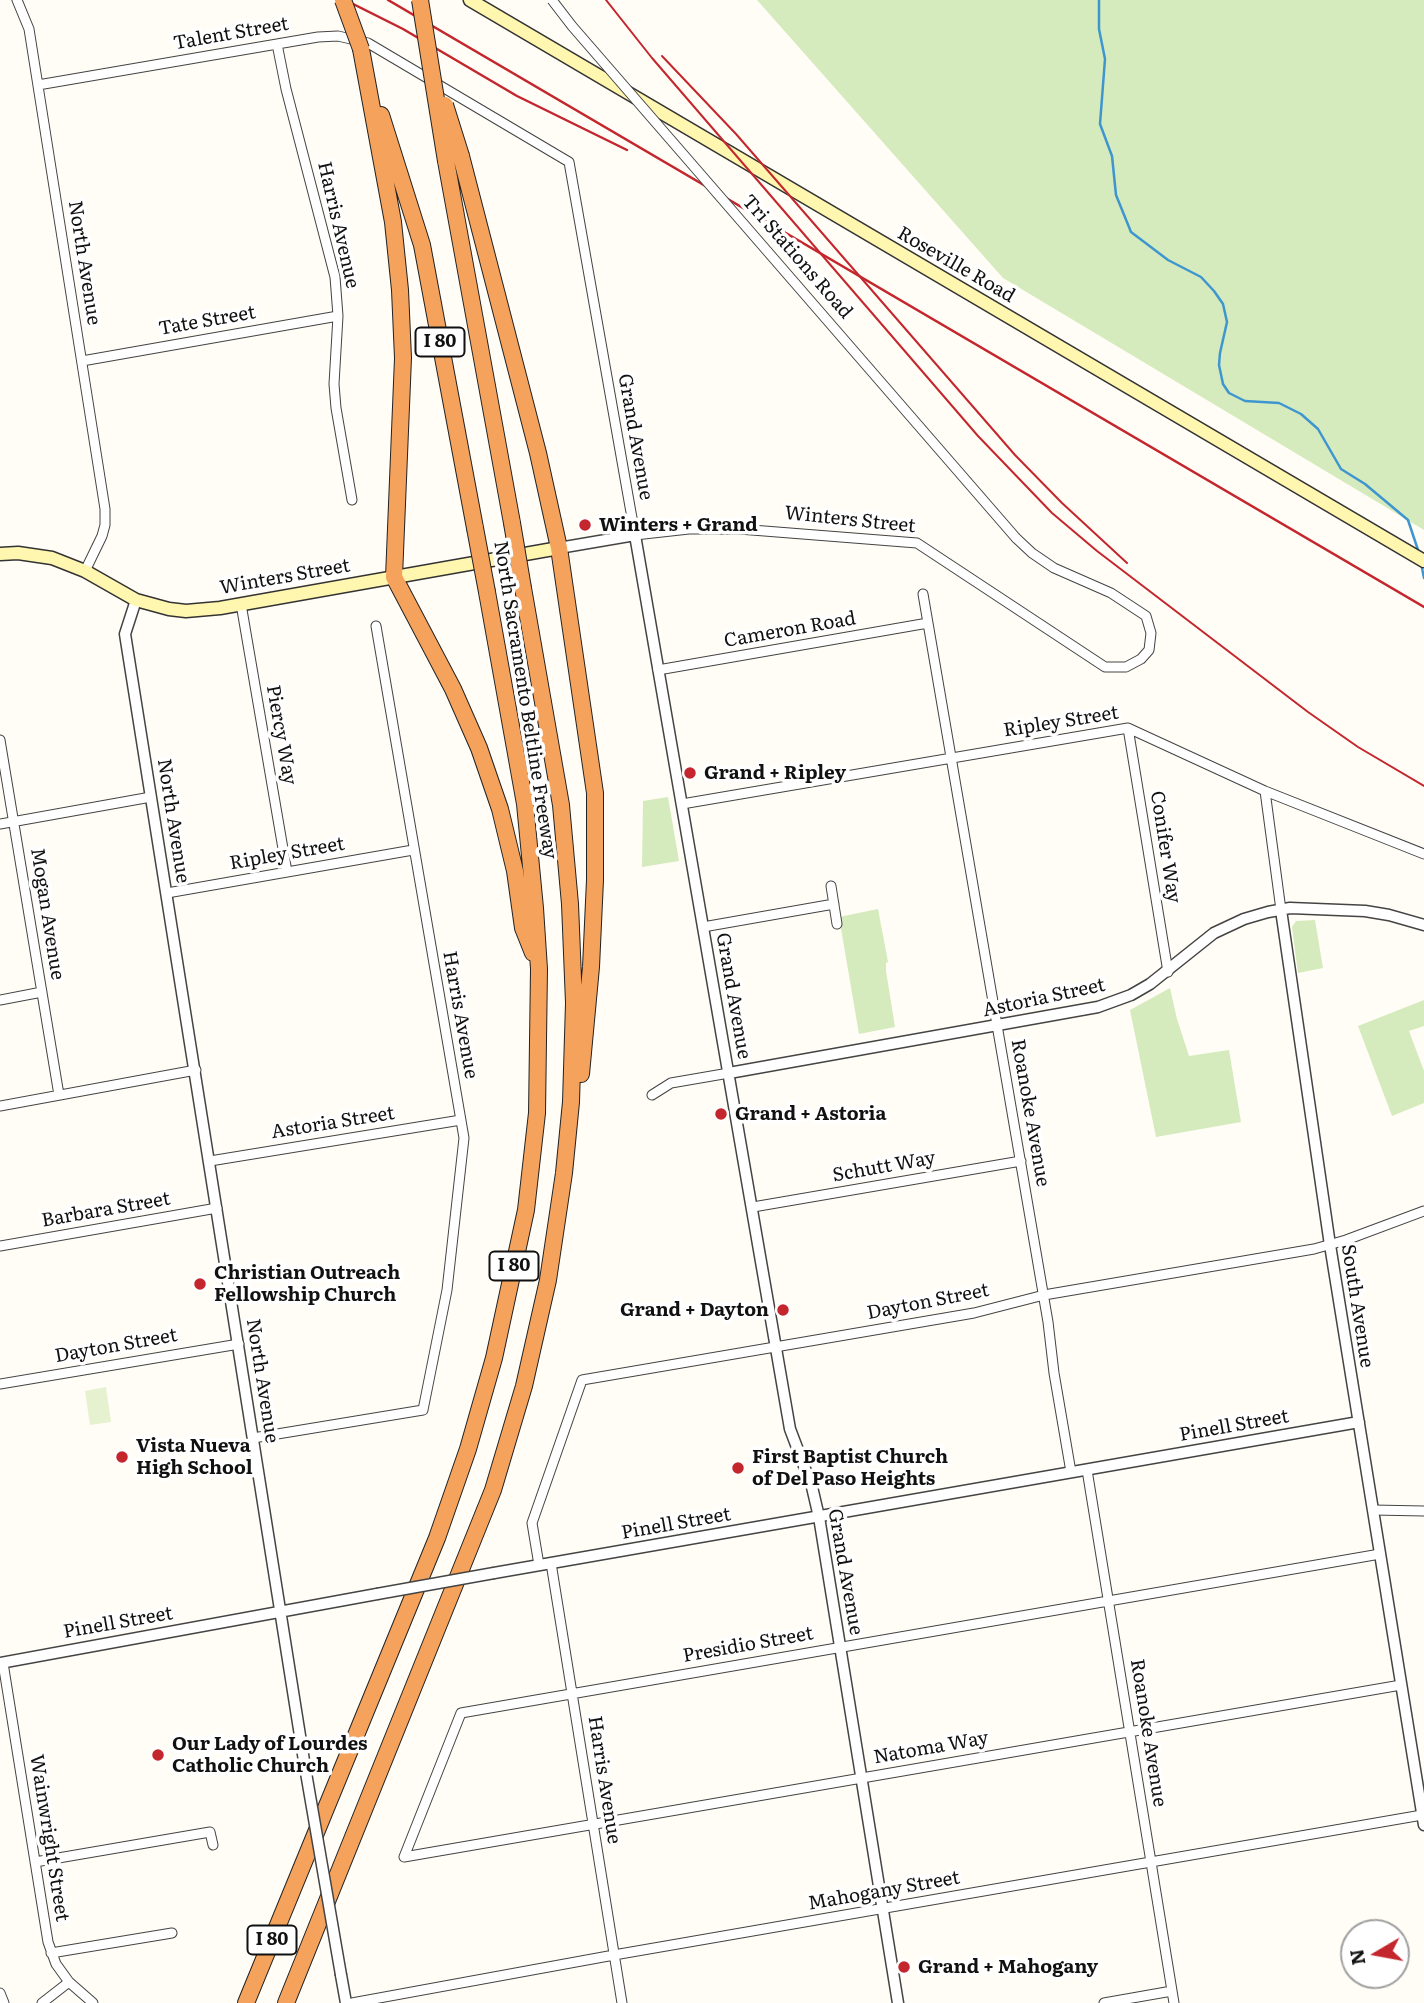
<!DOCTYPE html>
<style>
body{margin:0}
#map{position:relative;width:1424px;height:2003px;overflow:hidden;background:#fffdf5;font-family:Literata,serif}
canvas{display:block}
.north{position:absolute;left:1340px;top:1919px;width:70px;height:70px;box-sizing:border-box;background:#fff;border:2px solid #a0a0a0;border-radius:50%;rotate:260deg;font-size:19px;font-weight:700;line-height:28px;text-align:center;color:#111}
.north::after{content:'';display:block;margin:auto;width:24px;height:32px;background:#c4262e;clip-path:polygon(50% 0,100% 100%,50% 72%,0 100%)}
</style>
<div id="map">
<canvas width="1424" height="2003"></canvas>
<div class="north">N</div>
</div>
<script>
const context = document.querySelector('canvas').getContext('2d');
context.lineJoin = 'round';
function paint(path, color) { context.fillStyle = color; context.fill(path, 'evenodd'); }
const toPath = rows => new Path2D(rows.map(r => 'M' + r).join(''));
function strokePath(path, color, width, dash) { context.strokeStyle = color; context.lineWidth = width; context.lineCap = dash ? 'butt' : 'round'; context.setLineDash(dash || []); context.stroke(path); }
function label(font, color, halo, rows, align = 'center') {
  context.font = font + ' Literata,serif'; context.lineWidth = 7; context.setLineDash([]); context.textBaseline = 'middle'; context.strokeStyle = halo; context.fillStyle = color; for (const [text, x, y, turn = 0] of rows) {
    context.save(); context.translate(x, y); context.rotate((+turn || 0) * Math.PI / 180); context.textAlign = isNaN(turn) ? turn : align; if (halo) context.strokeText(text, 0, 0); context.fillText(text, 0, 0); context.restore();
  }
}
paint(toPath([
 [757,0,1424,0,1424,530,1003,278],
 [668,797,679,861,642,867,643,801],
 [878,909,888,962,886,963,886,971,895,1027,859,1034,839,917],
 [1315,920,1323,968,1298,973,1292,927,1296,921],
 [1170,988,1177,1019,1189,1056,1229,1050,1241,1122,1156,1137,1130,1010],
 [1424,1000,1424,1026,1409,1031,1424,1071,1424,1103,1392,1116,1358,1026]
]), '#d5ebbd');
paint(toPath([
 [106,1387,111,1422,90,1425,85,1391]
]), '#e6f2cf');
strokePath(toPath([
 [1099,0,1099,29,1105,59,1100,124,1112,156,1116,195,1131,232,1168,260,1201,277,1214,291,1223,304,1227,322,1220,353,1219,365,1223,384,1229,393,1245,401,1279,403,1301,414,1318,429,1341,469,1365,484,1408,520,1419,553],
 [1421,563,1424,578]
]), '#3f96cf', 2.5);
const minor = toPath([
 [17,0,29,29,105,509,105,525,102,536,85,571],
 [277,44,286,89,335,277,338,316,334,384,336,408,352,500],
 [38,85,318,37,338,36,368,43,569,162,635,535,689,529,739,529,917,543,1105,667,1126,667,1141,659,1149,650,1151,633,1146,616,1111,593,1054,568,1032,553,1016,538],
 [82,361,338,316],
 [923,594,1048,1322,1054,1373,1071,1472],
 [241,604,287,872],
 [658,670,928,623],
 [1128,728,1168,972],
 [0,740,59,1095],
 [1265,791,1281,910],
 [682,804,1128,728,1265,791,1424,854],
 [0,824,151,797],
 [831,886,837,924],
 [167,893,413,850],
 [703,927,834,904],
 [0,1000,42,992],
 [652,1095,671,1083,729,1073],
 [0,1106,196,1070],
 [210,1161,461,1120],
 [753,1207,1021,1161],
 [0,1246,217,1208],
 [0,1384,239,1344],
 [253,1438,423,1410,447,1290,464,1138,376,626],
 [1087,1470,1174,2003],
 [1373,1510,1424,1511],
 [1380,1554,461,1713,404,1857,1401,1685],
 [551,1563,622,2003],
 [539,1565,532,1523,582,1380,974,1313,1044,1295,1314,1249,1346,1240,1424,1211],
 [3,1663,48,1942,56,1964,69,1982,93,2003],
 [35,1862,210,1832,213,1845],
 [51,1953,172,1933],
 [0,1993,4,2003],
 [42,2003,69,1982],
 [352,2003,614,1955,1422,1815],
 [1104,2003,1172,1991]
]);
const tertiary = toPath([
 [559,548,635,535,790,1429,812,1487,819,1517,898,2003],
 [136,600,125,634,305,1767],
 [1281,910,1330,1245,1424,1825],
 [729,1073,1098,1007,1131,995,1150,984,1214,933,1244,919,1268,912,1290,908,1365,911,1389,915,1424,925],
 [494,1573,1359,1422],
 [0,1663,377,1594],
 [341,1975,346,2003]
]);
const secondary = toPath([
 [470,0,1424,561],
 [0,554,18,553,52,558,85,571,136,600,169,609,186,611,220,608,559,548]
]);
const motorway = toPath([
 [361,49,393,222,400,290,403,358,394,577,453,689,479,748,500,809,515,871,523,928,533,953],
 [381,115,422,245,475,528],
 [461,156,538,453,559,548,595,793,595,880,591,967,581,1074],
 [446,161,512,523],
 [246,2003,437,1538,468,1449,494,1358,526,1210,537,1113,539,969,535,908,525,804,487,592],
 [286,2003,493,1490,524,1386,548,1280,564,1173,571,1102,574,1003,570,904,561,805,523,588]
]);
strokePath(minor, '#444', 11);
strokePath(tertiary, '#444', 13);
strokePath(secondary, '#333', 15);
strokePath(motorway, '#222', 18);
strokePath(minor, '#fff', 9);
strokePath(tertiary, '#fff', 10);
strokePath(secondary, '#fff6b0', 12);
strokePath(motorway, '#f5a25d', 16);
strokePath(toPath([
 [606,0,652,58,978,436,1052,513,1097,551,1308,712,1358,747,1424,786],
 [662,56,736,134,1015,455,1062,503,1127,563]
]), '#c4262e', 2);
strokePath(toPath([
 [345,0,403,29,517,96,627,150],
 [388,0,1424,607]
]), '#c4262e', 2.5);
const minorBridge = toPath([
 [552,0,572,26,1016,538]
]);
const tertiaryBridge = toPath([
 [377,1594,494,1573],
 [305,1767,341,1975]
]);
const motorwayBridge = toPath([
 [343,0,361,49],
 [420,0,446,161],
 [445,105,461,156],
 [512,523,523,588],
 [475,528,487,592]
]);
strokePath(minorBridge, '#444', 11, []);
strokePath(tertiaryBridge, '#444', 13, []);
strokePath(motorwayBridge, '#222', 18, []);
strokePath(minorBridge, '#fff', 9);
strokePath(tertiaryBridge, '#fff', 10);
strokePath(motorwayBridge, '#f5a25d', 16);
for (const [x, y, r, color] of [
 [585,525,7,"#c4262e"],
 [690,773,7,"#c4262e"],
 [721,1114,7,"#c4262e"],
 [200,1284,7,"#c4262e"],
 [783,1310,7,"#c4262e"],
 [122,1457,7,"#c4262e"],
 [738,1468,7,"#c4262e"],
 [158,1755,7,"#c4262e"],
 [904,1967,7,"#c4262e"]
]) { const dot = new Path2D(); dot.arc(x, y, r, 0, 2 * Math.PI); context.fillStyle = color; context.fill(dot); strokePath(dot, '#fff', 2.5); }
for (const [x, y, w] of [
 [440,342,49],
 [514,1266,49],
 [272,1940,49]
]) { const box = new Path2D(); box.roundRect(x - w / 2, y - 14.5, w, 29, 5); context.fillStyle = '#fff'; context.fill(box); strokePath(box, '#111', 2); }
label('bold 18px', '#111', null, [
 ["I 80",440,342],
 ["I 80",514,1266],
 ["I 80",272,1940]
]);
label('19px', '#111', '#fff', [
 ["Talent Street",231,34,-10],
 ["Harris Avenue",338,225,77],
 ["Tri Stations Road",797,257,49],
 ["North Avenue",84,263,81],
 ["Roseville Road",956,265,30],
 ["Tate Street",207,321,-10],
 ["Grand Avenue",635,437,80],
 ["Winters Street",850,520,6],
 ["Winters Street",285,577,-10],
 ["Cameron Road",790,630,-10],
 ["North Sacramento Beltline Freeway",525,700,81],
 ["Ripley Street",1061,722,-9],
 ["Piercy Way",281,735,80],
 ["North Avenue",173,821,81],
 ["Conifer Way",1165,847,81],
 ["Ripley Street",287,854,-10],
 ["Mogan Avenue",47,914,81],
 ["Grand Avenue",733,996,80],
 ["Astoria Street",1044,998,-12],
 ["Harris Avenue",460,1015,80],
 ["Roanoke Avenue",1030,1113,80],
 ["Astoria Street",333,1123,-9],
 ["Schutt Way",884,1167,-10],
 ["Barbara Street",106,1210,-10],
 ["Dayton Street",928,1302,-11],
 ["South Avenue",1357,1306,81],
 ["Dayton Street",116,1346,-10],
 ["North Avenue",262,1381,81],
 ["Pinell Street",1234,1426,-10],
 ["Pinell Street",676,1524,-10],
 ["Grand Avenue",845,1572,80],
 ["Pinell Street",118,1623,-10],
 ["Presidio Street",748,1645,-10],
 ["Roanoke Avenue",1148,1733,81],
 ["Natoma Way",931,1748,-10],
 ["Harris Avenue",604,1780,81],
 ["Wainwright Street",49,1838,81],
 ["Mahogany Street",884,1891,-10]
]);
label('bold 19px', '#111', '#fff', [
 ["Winters + Grand",599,525],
 ["Grand + Ripley",704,773],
 ["Grand + Astoria",735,1114],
 ["Christian Outreach",214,1273],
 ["Fellowship Church",214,1295],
 ["Grand + Dayton",769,1310,"right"],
 ["Vista Nueva",136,1446],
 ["High School",136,1468],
 ["First Baptist Church",752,1457],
 ["of Del Paso Heights",752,1479],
 ["Our Lady of Lourdes",172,1744],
 ["Catholic Church",172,1766],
 ["Grand + Mahogany",918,1967]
], 'left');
</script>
